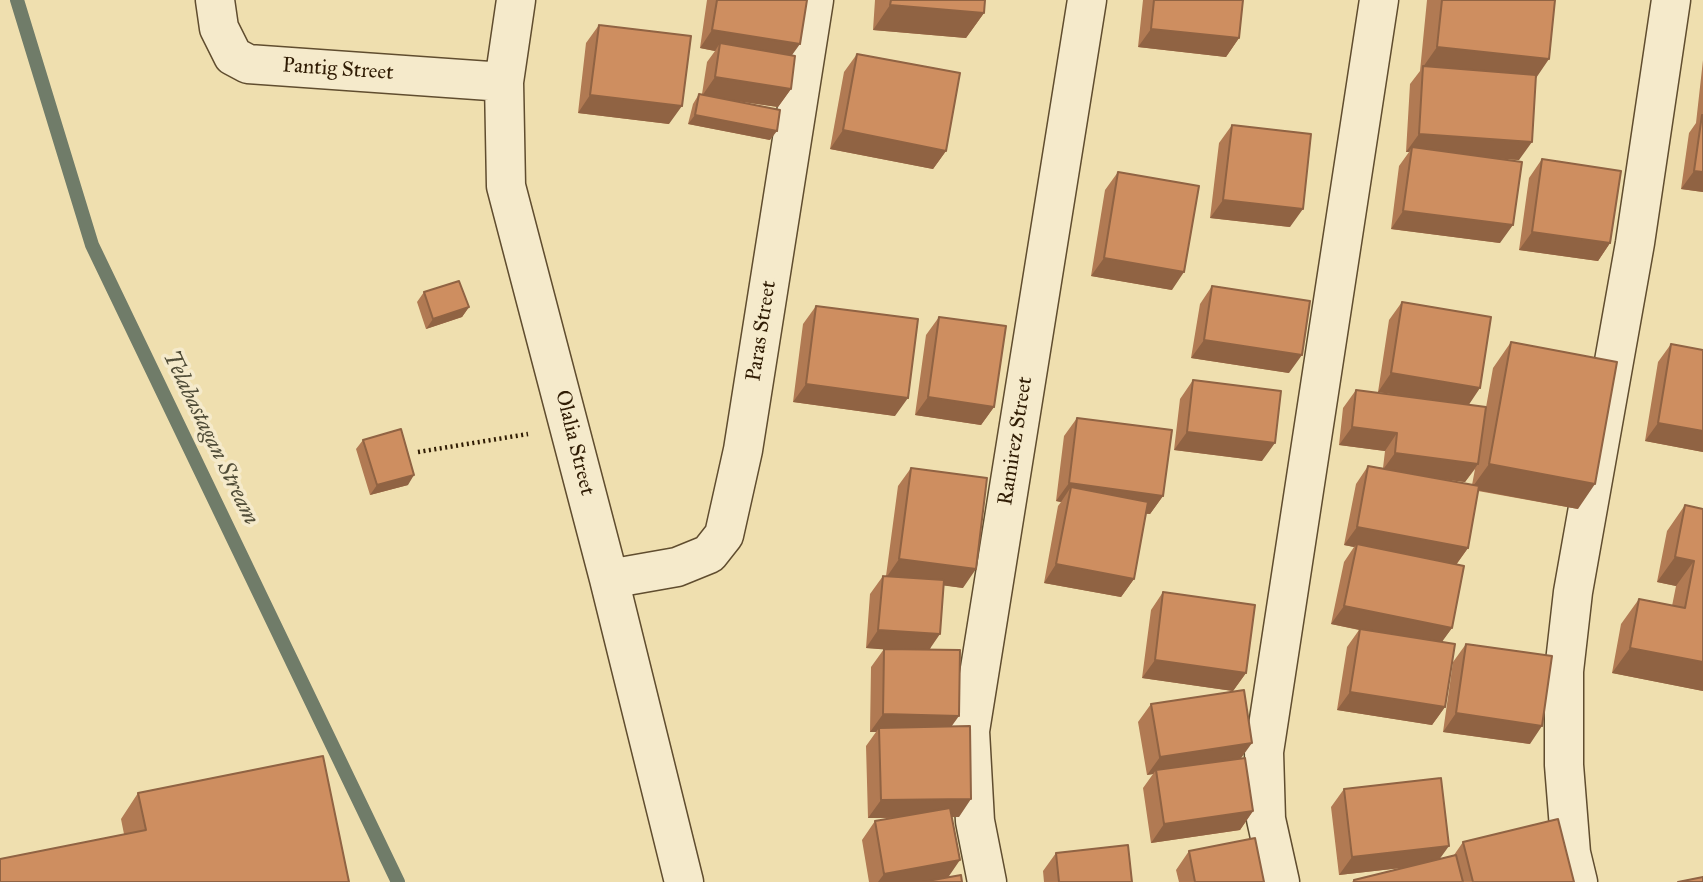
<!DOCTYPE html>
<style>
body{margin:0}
canvas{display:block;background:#efdfaf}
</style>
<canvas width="1703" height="882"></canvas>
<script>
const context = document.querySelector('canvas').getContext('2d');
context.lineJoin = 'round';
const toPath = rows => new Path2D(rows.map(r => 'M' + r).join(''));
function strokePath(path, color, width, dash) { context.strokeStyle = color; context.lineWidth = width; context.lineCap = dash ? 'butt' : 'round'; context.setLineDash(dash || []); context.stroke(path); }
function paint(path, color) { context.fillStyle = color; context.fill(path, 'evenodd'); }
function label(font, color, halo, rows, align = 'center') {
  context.font = font + ' "IM FELL Great Primer",serif'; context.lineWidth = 7; context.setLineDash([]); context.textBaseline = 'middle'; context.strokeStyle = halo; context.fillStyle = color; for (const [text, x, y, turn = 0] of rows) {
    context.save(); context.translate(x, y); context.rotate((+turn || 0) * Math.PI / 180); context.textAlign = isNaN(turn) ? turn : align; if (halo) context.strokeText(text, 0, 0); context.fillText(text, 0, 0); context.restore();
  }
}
strokePath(toPath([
 [17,0,92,245,398,882]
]), '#707c69', 14);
const minor = toPath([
 [215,0,219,28,233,56,248,64,504,82],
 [516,0,504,82,506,186,609,579,684,882],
 [609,579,677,567,709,554,724,535,743,450,814,0],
 [987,882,975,821,970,731,1087,0],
 [1280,882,1266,819,1264,752,1379,0],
 [1578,882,1571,853,1564,765,1564,671,1573,592,1635,243,1671,0]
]);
strokePath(minor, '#604d2f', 41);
strokePath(toPath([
 [418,452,528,434]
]), '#301c04', 4.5, [2, 3.5]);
strokePath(minor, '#f5eacb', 38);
paint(toPath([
 [707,0,807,0,792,55,791,89,778,107,729,100,770,140,688,124,693,104,699,94,702,94,707,62,715,51,700,48],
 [875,0,985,0,984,13,966,38,873,30],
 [1143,0,1243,0,1239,38,1226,57,1138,47],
 [1427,0,1555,0,1536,78,1519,160,1503,159,1500,243,1391,229,1399,166,1409,152,1406,152,1410,84,1420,71],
 [599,25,669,124,578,113,586,43],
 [857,54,946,151,933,169,830,149,844,72],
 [1703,60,1703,192,1681,189,1689,133,1696,123],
 [1232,125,1290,227,1210,218,1219,143],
 [1542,159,1610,243,1598,261,1519,250,1529,178],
 [1118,172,1172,290,1091,276,1105,190],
 [1212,286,1289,373,1191,358,1200,304],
 [424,292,469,307,462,317,426,329,417,302],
 [1402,302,1468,405,1485,413,1493,368,1511,342,1578,509,1478,491,1468,548,1456,565,1452,628,1441,642,1445,707,1432,725,1337,710,1347,647,1359,630,1331,624,1344,562,1354,547,1344,545,1356,484,1368,466,1383,468,1385,451,1339,445,1343,408,1356,390,1427,399,1378,392,1389,320],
 [1475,469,1472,485,1440,479,1465,482],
 [816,306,895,416,793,402,803,324],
 [939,317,994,407,981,425,915,415,926,335],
 [1671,344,1703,452,1645,441,1658,362],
 [1193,380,1262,461,1174,450,1180,399],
 [1077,418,1163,496,1150,514,1146,514,1134,579,1121,597,1044,583,1058,506,1061,502,1056,501,1064,436],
 [363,440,408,485,370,495,356,449],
 [911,468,963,588,943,585,930,650,952,726,959,817,952,817,948,878,962,882,869,882,862,840,875,821,895,818,868,818,866,746,876,732,870,732,871,667,884,649,866,648,870,594,883,576,886,576,898,486],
 [1685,505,1703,509,1703,691,1612,673,1621,624,1639,599,1672,606,1676,586,1657,582,1667,531],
 [1163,592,1246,673,1233,691,1142,678,1151,610],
 [1466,644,1530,744,1443,732,1453,662],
 [1151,704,1241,759,1253,811,1240,830,1151,843,1143,788,1153,774,1147,775,1138,722],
 [1344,789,1440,859,1454,855,1463,842,1574,882,1352,882,1354,880,1401,868,1339,875,1331,807],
 [138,793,349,882,124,834,121,819],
 [1189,851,1264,882,1179,882,1176,870],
 [1056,853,1132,882,1044,882,1043,871]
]), '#b17a53');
paint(toPath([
 [890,5,984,13,966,38,873,30],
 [1151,29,1239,38,1226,57,1138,47],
 [712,30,800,44,787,62,720,43,715,51,700,48],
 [1437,47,1549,59,1532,84,1423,67],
 [715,77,791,89,778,107,702,96],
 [590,95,682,106,669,124,578,113],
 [695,115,777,131,770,140,688,124],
 [843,130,946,151,933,169,830,149],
 [1419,134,1532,142,1519,160,1411,152,1412,147,1409,152,1406,152],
 [1694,171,1703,172,1703,192,1681,189],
 [1223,200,1303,209,1290,227,1210,218],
 [1403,211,1513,225,1500,243,1391,229],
 [1532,232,1610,243,1598,261,1519,250],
 [1104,258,1184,272,1172,290,1091,276],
 [469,307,462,317,426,329,433,319],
 [1204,340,1302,355,1289,373,1191,358],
 [1391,373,1480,388,1468,406,1378,392],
 [806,384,908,398,895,416,793,402],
 [928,397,994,407,981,425,915,415],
 [1658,423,1703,431,1703,452,1645,441],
 [1352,427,1397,433,1385,451,1339,445],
 [1187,432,1275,443,1262,461,1174,450],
 [1395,453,1478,464,1465,482,1382,471],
 [1489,464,1595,484,1578,509,1471,489],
 [414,475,408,485,370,495,377,485],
 [1069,483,1163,496,1150,514,1068,503,1071,487,1061,502,1056,501],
 [1357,527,1468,548,1455,566,1357,544,1354,547,1344,545],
 [1675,557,1694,561,1676,586,1657,582],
 [899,559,976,569,963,588,886,578],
 [1056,564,1134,579,1121,597,1044,583],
 [1344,606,1452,628,1439,646,1331,624],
 [878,630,940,634,927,653,866,648],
 [1630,648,1703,662,1703,691,1612,673],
 [1155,660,1246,673,1233,691,1142,678],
 [1350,692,1445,707,1432,725,1337,710],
 [1456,713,1542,726,1530,744,1443,732],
 [883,714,959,716,946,734,879,728,876,732,870,732],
 [1252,743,1239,761,1156,770,1153,774,1147,775,1160,757],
 [971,799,959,817,868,818,881,800],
 [1253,811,1240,830,1151,843,1164,824],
 [1449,846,1436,864,1339,875,1352,857],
 [960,860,947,879,928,882,878,882,884,874]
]), '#906343');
const building = toPath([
 [717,0,807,0,800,44,712,30,717,0],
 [891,0,985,0,984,13,890,5,891,0],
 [1154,0,1243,0,1239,38,1151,29,1154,0],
 [1442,0,1555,0,1549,59,1437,47,1442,0],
 [599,25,691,36,682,106,590,95,599,25],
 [720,43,795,56,791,89,715,77,720,43],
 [857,54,960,73,946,151,843,130,857,54],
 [1423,66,1536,75,1532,142,1419,134,1423,66],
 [699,94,780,110,777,131,695,115,699,94],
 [1702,115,1703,115,1703,172,1694,171,1702,115],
 [1232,125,1311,134,1303,209,1223,200,1232,125],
 [1412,147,1522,162,1513,225,1403,211,1412,147],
 [1542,159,1621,171,1610,243,1532,232,1542,159],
 [1118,172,1199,186,1184,272,1104,258,1118,172],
 [459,281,469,307,433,319,424,292,459,281],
 [1212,286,1310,301,1302,355,1204,340,1212,286],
 [1402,302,1491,317,1480,388,1391,373,1402,302],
 [816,306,918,319,908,398,806,384,816,306],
 [939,317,1006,326,994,407,928,397,939,317],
 [1511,342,1617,362,1595,484,1489,464,1511,342],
 [1671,344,1703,350,1703,431,1658,423,1671,344],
 [1193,380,1281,391,1275,443,1187,432,1193,380],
 [1356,390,1486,407,1478,464,1395,453,1397,433,1352,427,1356,390],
 [1077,418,1172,430,1163,496,1069,483,1077,418],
 [401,429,414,475,377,485,363,440,401,429],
 [1368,466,1479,486,1468,548,1357,527,1368,466],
 [911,468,987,478,976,569,899,559,911,468],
 [1071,487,1148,502,1134,579,1056,564,1071,487],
 [1685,505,1703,509,1703,662,1630,648,1639,599,1685,608,1694,561,1675,557,1685,505],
 [1357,544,1464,566,1452,628,1344,606,1357,544],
 [883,576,944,580,940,634,878,630,883,576],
 [1163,592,1255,605,1246,673,1155,660,1163,592],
 [1360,629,1455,644,1445,707,1350,692,1360,629],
 [1466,644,1552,656,1542,726,1456,713,1466,644],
 [884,649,960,650,959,716,883,714,884,649],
 [1244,690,1252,743,1160,757,1151,704,1244,690],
 [970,726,971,799,881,800,879,728,970,726],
 [323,756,349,882,0,882,0,859,146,830,138,793,323,756],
 [1245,758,1253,811,1164,824,1156,770,1245,758],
 [1441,778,1449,846,1352,857,1344,789,1441,778],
 [950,808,960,860,884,874,875,821,950,808],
 [1558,819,1574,882,1473,882,1463,842,1558,819],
 [1255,838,1264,882,1195,882,1189,851,1255,838],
 [1128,845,1132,882,1059,882,1056,853,1128,845],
 [1456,855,1463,882,1354,882,1354,880,1456,855],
 [961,875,962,882,922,882,961,875],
 [1703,877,1703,882,1678,882,1703,877]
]);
paint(building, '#ce8e60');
strokePath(building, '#906343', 2);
label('21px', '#301c04', '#f5eacb', [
 ["Pantig Street",338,70,4],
 ["Paras Street",762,331,-81],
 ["Ramirez Street",1016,441,-81],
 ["Olalia Street",574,443,76]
]);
label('italic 23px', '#504c37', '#f5eacb', [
 ["Telabastagan Stream",210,438,64]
]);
</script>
